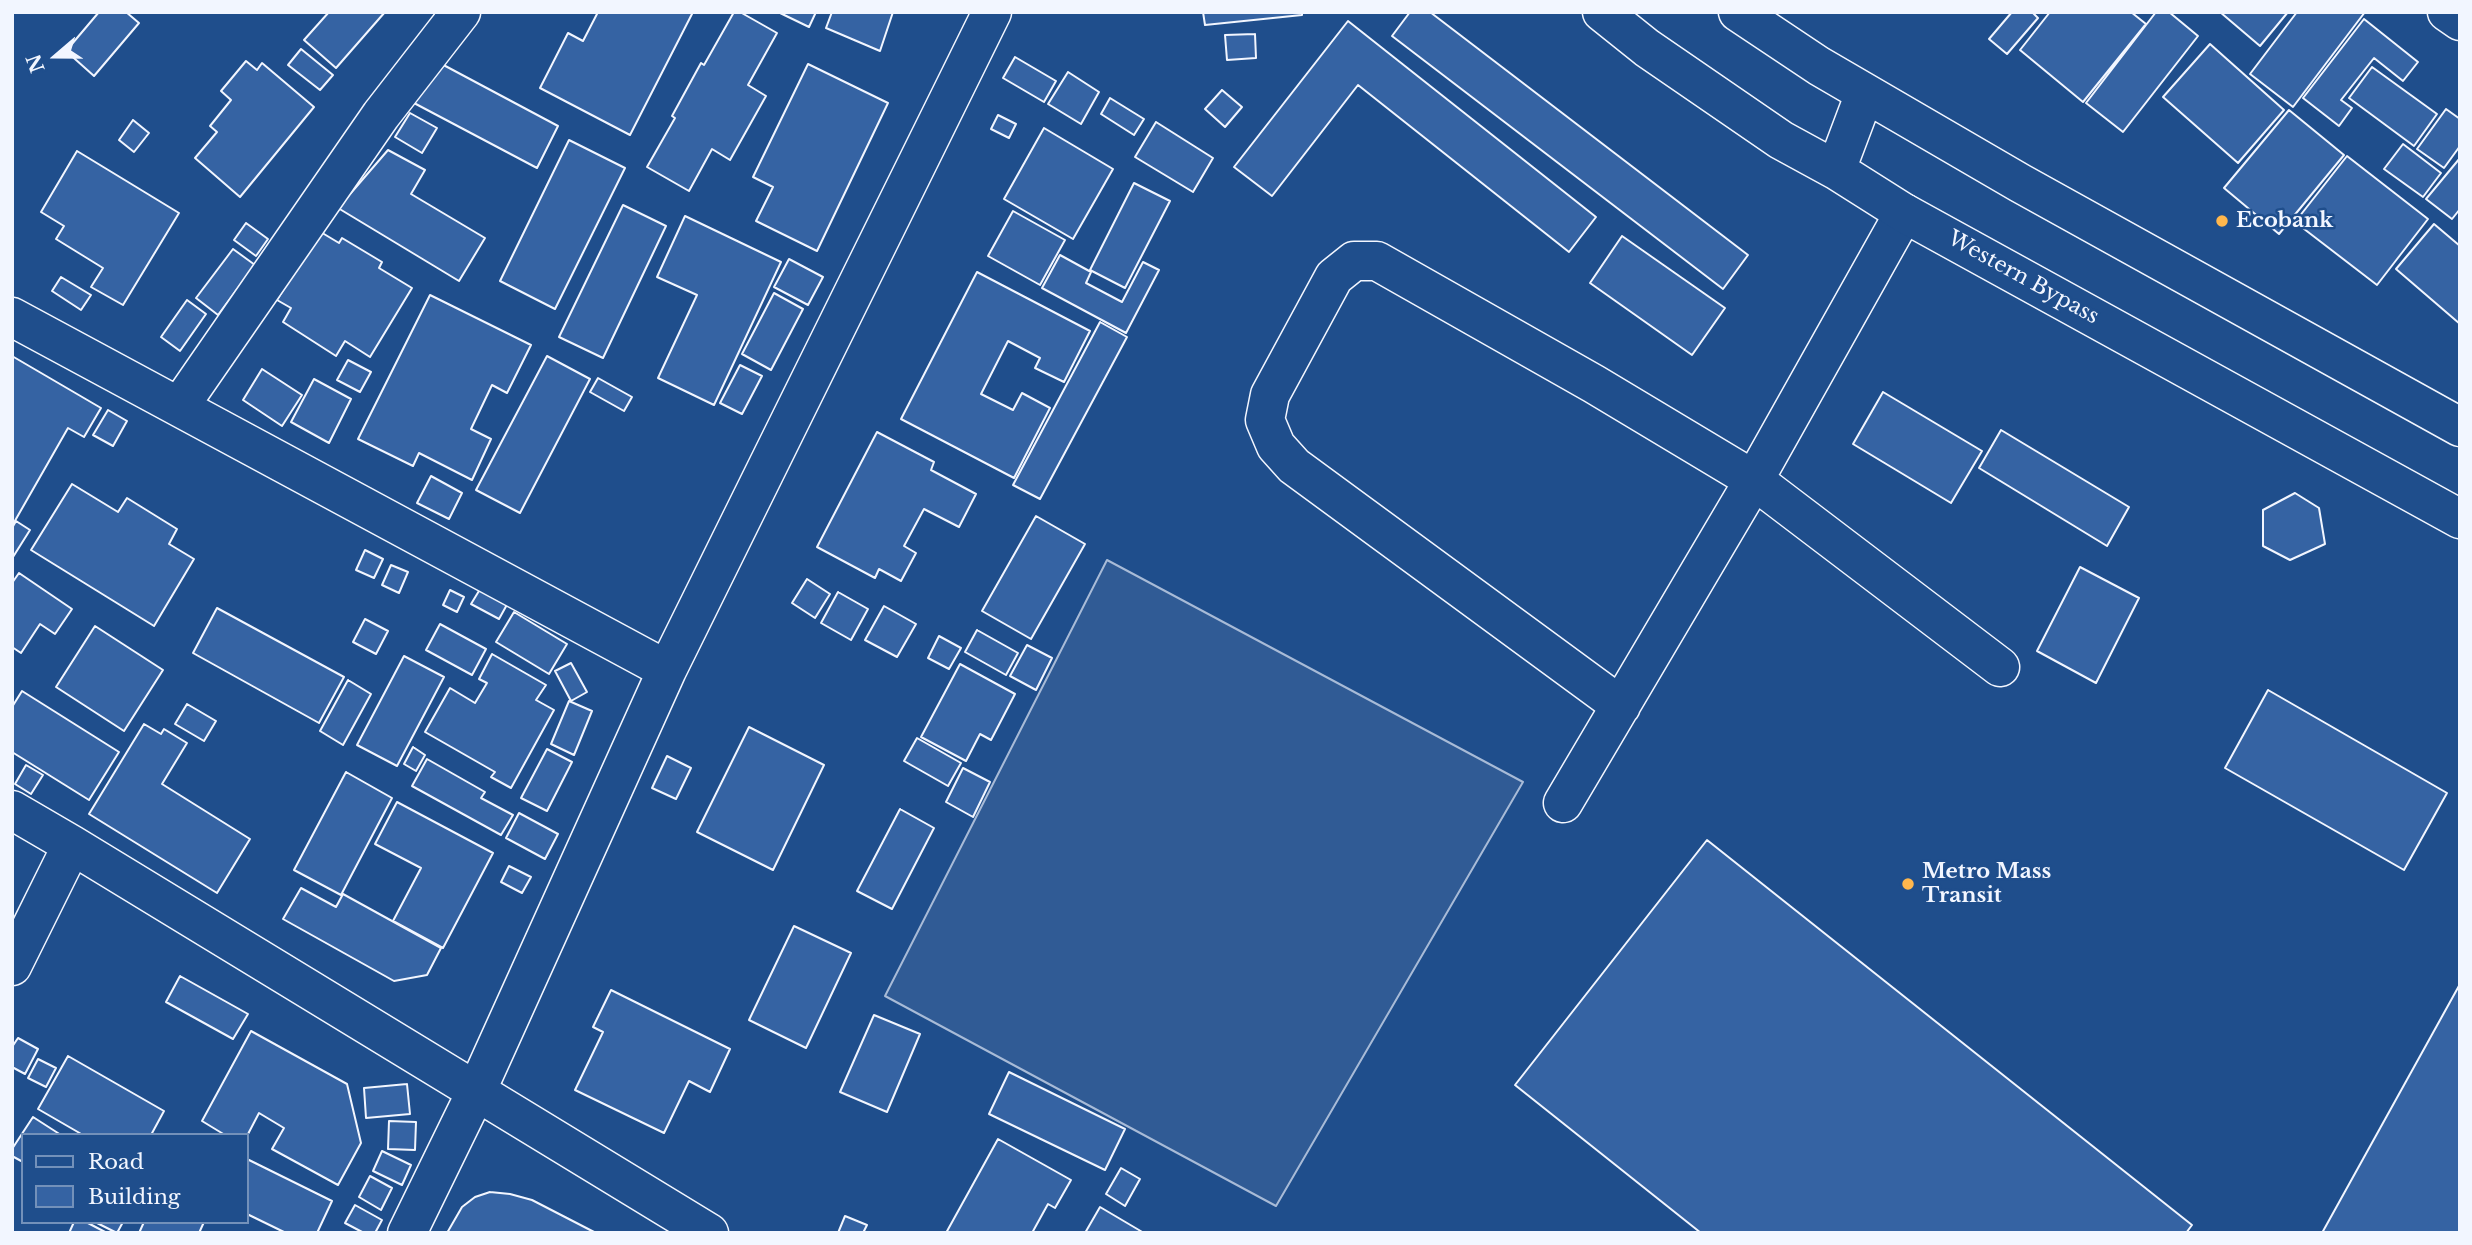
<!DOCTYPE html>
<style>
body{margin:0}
#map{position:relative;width:2472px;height:1245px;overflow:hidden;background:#1f4e8c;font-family:"Libre Baskerville",serif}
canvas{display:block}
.frame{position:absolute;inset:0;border:14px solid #f2f6ff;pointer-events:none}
.legend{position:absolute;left:21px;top:1133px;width:228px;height:91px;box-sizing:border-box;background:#1f4e8c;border:2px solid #7391ba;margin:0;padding:9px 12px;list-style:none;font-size:21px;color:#f2f6ff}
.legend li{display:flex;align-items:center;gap:14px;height:35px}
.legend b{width:35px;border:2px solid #7391ba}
.north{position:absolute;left:21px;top:21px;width:70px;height:70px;-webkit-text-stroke:5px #1f4e8c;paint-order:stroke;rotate:250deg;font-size:19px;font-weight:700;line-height:28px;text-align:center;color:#f2f6ff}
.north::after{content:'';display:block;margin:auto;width:24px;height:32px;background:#f2f6ff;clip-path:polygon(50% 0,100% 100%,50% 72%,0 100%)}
</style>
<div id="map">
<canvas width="2472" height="1245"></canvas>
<div class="frame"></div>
<ul class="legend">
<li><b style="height:9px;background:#1f4e8c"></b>Road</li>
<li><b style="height:19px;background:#3563a3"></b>Building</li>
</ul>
<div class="north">N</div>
</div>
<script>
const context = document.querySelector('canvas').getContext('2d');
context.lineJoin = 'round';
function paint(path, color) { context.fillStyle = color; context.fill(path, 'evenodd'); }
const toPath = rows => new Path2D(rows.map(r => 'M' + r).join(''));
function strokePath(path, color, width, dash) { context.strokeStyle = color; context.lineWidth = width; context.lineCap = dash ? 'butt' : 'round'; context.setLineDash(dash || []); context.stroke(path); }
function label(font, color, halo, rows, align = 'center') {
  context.font = font + ' "Libre Baskerville",serif'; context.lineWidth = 5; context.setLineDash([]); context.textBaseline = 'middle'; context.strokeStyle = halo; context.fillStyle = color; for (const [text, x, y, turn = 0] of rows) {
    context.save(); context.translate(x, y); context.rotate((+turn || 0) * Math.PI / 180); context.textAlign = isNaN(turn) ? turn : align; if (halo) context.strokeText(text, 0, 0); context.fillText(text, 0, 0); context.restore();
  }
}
const built = toPath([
 [1107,560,1523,782,1276,1206,885,996,1107,560]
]);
paint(built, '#305b95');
strokePath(built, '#a8bbd7', 2);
const building = toPath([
 [99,12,126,12,139,23,94,76,66,51,99,12],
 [329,12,385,12,336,68,304,40,329,12],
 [598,12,693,12,630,135,540,88,568,33,583,41,598,12],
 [734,12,740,12,777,33,748,85,766,96,730,160,712,149,689,191,647,167,675,118,672,116,701,63,704,65,734,12],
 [778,12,816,12,809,27,778,12],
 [832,12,893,12,880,51,826,28,832,12],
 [1203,12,1302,12,1302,15,1205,25,1203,12],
 [1410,12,1430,12,1748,255,1723,289,1392,36,1410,12],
 [2012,12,2032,12,2038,18,2007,54,1989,39,2012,12],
 [2050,12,2131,12,2146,24,2083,102,2020,50,2050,12],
 [2156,12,2169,12,2198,36,2123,132,2086,103,2156,12],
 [2220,12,2288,12,2260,46,2220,12],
 [2297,12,2365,12,2293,107,2250,74,2297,12],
 [2364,19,2418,62,2403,81,2374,58,2341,100,2352,108,2339,126,2303,98,2364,19],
 [1348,21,1596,217,1569,252,1358,85,1272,196,1234,167,1348,21],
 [1255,34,1256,58,1227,60,1225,35,1255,34],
 [2210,44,2284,110,2238,163,2163,97,2210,44],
 [301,49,333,75,320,90,288,65,301,49],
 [1015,57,1056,81,1044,102,1003,78,1015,57],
 [246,61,257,70,262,63,314,107,240,197,195,158,217,132,210,126,231,100,221,91,246,61],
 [436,61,558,126,537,168,414,103,436,61],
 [808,64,888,103,817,251,756,221,773,187,753,177,808,64],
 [2372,67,2437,114,2414,146,2349,98,2372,67],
 [1068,72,1099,92,1081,124,1048,104,1068,72],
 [1222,90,1242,107,1225,127,1205,109,1222,90],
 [1110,98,1144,119,1134,135,1101,114,1110,98],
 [2446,109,2460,119,2460,146,2444,168,2417,149,2446,109],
 [2289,110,2344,155,2279,234,2224,188,2289,110],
 [410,113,437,128,422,153,395,137,410,113],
 [998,115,1016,124,1009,138,991,129,998,115],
 [133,120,149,133,134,152,119,140,133,120],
 [1156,122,1213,158,1193,192,1135,157,1156,122],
 [1044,128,1113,169,1073,239,1004,199,1044,128],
 [569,140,625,168,555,309,500,281,569,140],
 [2403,144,2441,173,2423,197,2384,169,2403,144],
 [388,150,425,170,411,194,485,238,459,281,338,208,388,150],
 [77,151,179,213,123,305,91,287,103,268,56,239,64,226,41,212,77,151],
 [2347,156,2428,219,2377,285,2295,222,2347,156],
 [2460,158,2460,209,2452,219,2426,199,2460,158],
 [1134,183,1170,201,1125,288,1090,270,1134,183],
 [623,205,666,226,603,358,559,337,623,205],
 [1013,211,1065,240,1040,285,988,256,1013,211],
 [685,216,781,262,714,405,658,378,697,295,657,277,685,216],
 [246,223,268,239,256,256,234,240,246,223],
 [2434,224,2460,246,2460,324,2396,269,2434,224],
 [319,231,339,243,342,238,382,262,379,268,412,288,370,357,345,341,336,356,283,322,291,308,277,300,319,231],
 [1622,236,1725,308,1692,355,1590,283,1622,236],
 [233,249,255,265,218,315,196,298,233,249],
 [1060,255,1091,272,1086,283,1122,302,1143,262,1159,270,1126,333,1042,288,1060,255],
 [789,259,823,277,808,305,774,287,789,259],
 [977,272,1090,331,1064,382,1035,368,1040,358,1008,341,981,394,1013,410,1022,393,1050,408,1014,478,901,419,977,272],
 [61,277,91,295,81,310,52,291,61,277],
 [774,293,803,309,771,370,742,354,774,293],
 [430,295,531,345,507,393,492,385,471,429,491,439,472,480,419,453,413,466,358,439,430,295],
 [187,300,206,314,180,351,161,337,187,300],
 [1100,322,1127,337,1040,499,1013,485,1100,322],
 [12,356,101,408,84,437,68,428,12,526,12,356],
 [547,356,590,379,520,513,476,490,547,356],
 [348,360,371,372,360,392,337,380,348,360],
 [740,365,762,376,742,414,720,403,740,365],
 [262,369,302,395,282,426,243,400,262,369],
 [598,378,632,397,624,411,590,392,598,378],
 [314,379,351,399,329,443,291,422,314,379],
 [1883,392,1982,451,1951,503,1853,444,1883,392],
 [108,410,127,421,113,446,93,435,108,410],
 [2001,430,2129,507,2107,546,1979,468,2001,430],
 [877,432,934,462,931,470,976,494,959,527,924,509,904,546,916,553,901,581,879,569,875,578,817,547,877,432],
 [431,476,462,493,449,519,417,503,431,476],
 [72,484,118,512,127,498,177,529,169,544,194,559,154,626,31,550,72,484],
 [2295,493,2319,508,2325,544,2290,560,2263,546,2263,510,2295,493],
 [1036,516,1085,544,1031,639,982,611,1036,516],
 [16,521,30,530,13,557,12,528,16,521],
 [365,550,383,559,374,578,356,570,365,550],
 [391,565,408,572,399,593,382,585,391,565],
 [2080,567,2139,598,2096,683,2037,651,2080,567],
 [19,573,72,609,55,634,40,624,21,653,12,647,12,583,19,573],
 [807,579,830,594,815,618,792,603,807,579],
 [482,586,509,601,499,619,471,604,482,586],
 [450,590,464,597,457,612,443,605,450,590],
 [838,592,868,609,851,640,821,623,838,592],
 [884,606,916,624,897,657,865,640,884,606],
 [217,608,344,677,319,723,193,653,217,608],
 [514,612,567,644,549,674,496,642,514,612],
 [365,619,388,631,376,654,353,642,365,619],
 [440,624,486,649,472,675,426,650,440,624],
 [95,626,163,670,124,731,56,687,95,626],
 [977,630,1018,653,1006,675,965,652,977,630],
 [939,636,961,648,949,669,928,658,939,636],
 [1027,645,1052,658,1036,690,1010,676,1027,645],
 [492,654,546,685,536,700,554,710,511,788,491,777,495,772,425,732,450,688,475,703,487,683,479,679,492,654],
 [404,656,444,677,397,766,357,745,404,656],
 [571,663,587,692,571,701,555,671,571,663],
 [960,664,1015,694,991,740,980,734,966,761,921,737,960,664],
 [348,680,371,694,343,745,320,731,348,680],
 [2268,690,2447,793,2404,870,2225,768,2268,690],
 [22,691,119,752,89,800,12,752,12,707,22,691],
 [569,701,592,711,574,755,551,744,569,701],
 [187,704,216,721,204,741,175,724,187,704],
 [144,724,161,734,164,729,187,743,162,784,250,839,217,893,89,814,144,724],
 [749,727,824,765,773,870,697,832,749,727],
 [917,738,961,763,948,786,904,761,917,738],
 [413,747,425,755,416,771,404,764,413,747],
 [547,749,572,762,547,811,521,798,547,749],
 [667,756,691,768,676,799,652,788,667,756],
 [427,759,485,792,481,798,513,815,501,835,412,786,427,759],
 [26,765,43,775,31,794,15,784,26,765],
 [963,768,990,782,973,817,946,802,963,768],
 [346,772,392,798,341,895,294,870,346,772],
 [397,802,493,853,443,948,393,921,421,868,375,844,397,802],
 [900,809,934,828,892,909,857,891,900,809],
 [519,813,558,834,545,859,506,838,519,813],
 [1707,840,2192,1225,2186,1233,1701,1233,1515,1085,1707,840],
 [509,866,531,877,522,893,501,882,509,866],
 [301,888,336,907,343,894,441,948,427,975,394,981,283,919,301,888],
 [794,926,851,953,806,1048,749,1020,794,926],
 [180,976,248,1014,233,1039,166,1002,180,976],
 [2460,984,2460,1233,2322,1233,2460,984],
 [611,990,730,1049,710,1092,689,1081,664,1133,575,1090,603,1032,593,1027,611,990],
 [874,1015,920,1034,887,1112,840,1092,874,1015],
 [251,1031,347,1084,361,1143,338,1185,272,1149,284,1128,259,1113,247,1136,225,1135,202,1121,251,1031],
 [18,1038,38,1049,25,1074,12,1067,12,1047,18,1038],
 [68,1056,164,1111,151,1135,83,1135,38,1109,68,1056],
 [38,1059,56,1068,46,1087,28,1078,38,1059],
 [1009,1072,1125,1129,1105,1170,989,1114,1009,1072],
 [407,1084,410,1114,366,1118,364,1088,407,1084],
 [33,1117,61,1135,23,1135,23,1162,12,1156,12,1149,33,1117],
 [389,1121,416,1122,415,1150,388,1149,389,1121],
 [998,1139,1071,1180,1055,1208,1048,1204,1032,1233,946,1233,998,1139],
 [382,1151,411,1165,402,1185,373,1171,382,1151],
 [247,1159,332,1201,317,1233,286,1233,247,1214,247,1159],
 [1121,1168,1140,1179,1125,1206,1106,1194,1121,1168],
 [370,1176,392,1188,381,1210,359,1197,370,1176],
 [490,1192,510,1194,532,1200,596,1233,447,1233,462,1207,475,1197,490,1192],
 [355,1205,382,1220,375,1233,364,1233,345,1223,355,1205],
 [1100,1207,1144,1233,1085,1233,1100,1207],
 [845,1216,867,1225,863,1233,838,1233,845,1216],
 [74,1222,86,1222,107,1233,69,1233,74,1222],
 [95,1222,123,1222,117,1233,95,1222],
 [144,1222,204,1222,199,1233,139,1233,144,1222]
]);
paint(building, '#3563a3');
strokePath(building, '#f2f6ff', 2);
const minor = toPath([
 [2447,12,2460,21],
 [12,317,667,670],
 [179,407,381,115,461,12],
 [1621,706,1294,466,1276,446,1265,420,1270,395,1334,277,1354,261,1377,261,1594,384,1754,480,2000,667],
 [1563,803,1754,480,1904,213],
 [12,810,72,845,709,1233],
 [12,966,72,845],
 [407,1233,476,1092,667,670,992,12]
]);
const highway = toPath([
 [1602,12,1647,48,1781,140,1836,170,1904,213,2460,519],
 [1738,12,1819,66,2020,183,2460,427],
 [1836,170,1865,93]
]);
strokePath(minor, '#f2f6ff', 41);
strokePath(highway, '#f2f6ff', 41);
strokePath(minor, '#1f4e8c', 38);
strokePath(highway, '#1f4e8c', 38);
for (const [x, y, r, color] of [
 [2222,221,7,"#ffb74d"],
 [1908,884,7,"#ffb74d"]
]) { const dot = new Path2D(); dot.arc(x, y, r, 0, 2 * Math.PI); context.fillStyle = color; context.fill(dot); strokePath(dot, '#1f4e8c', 2.5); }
label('bold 21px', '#f2f6ff', '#1f4e8c', [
 ["Ecobank",2236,221],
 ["Metro Mass",1922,872],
 ["Transit",1922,896]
], 'left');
label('21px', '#f2f6ff', '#1f4e8c', [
 ["Western Bypass",2023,278,29]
]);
</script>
